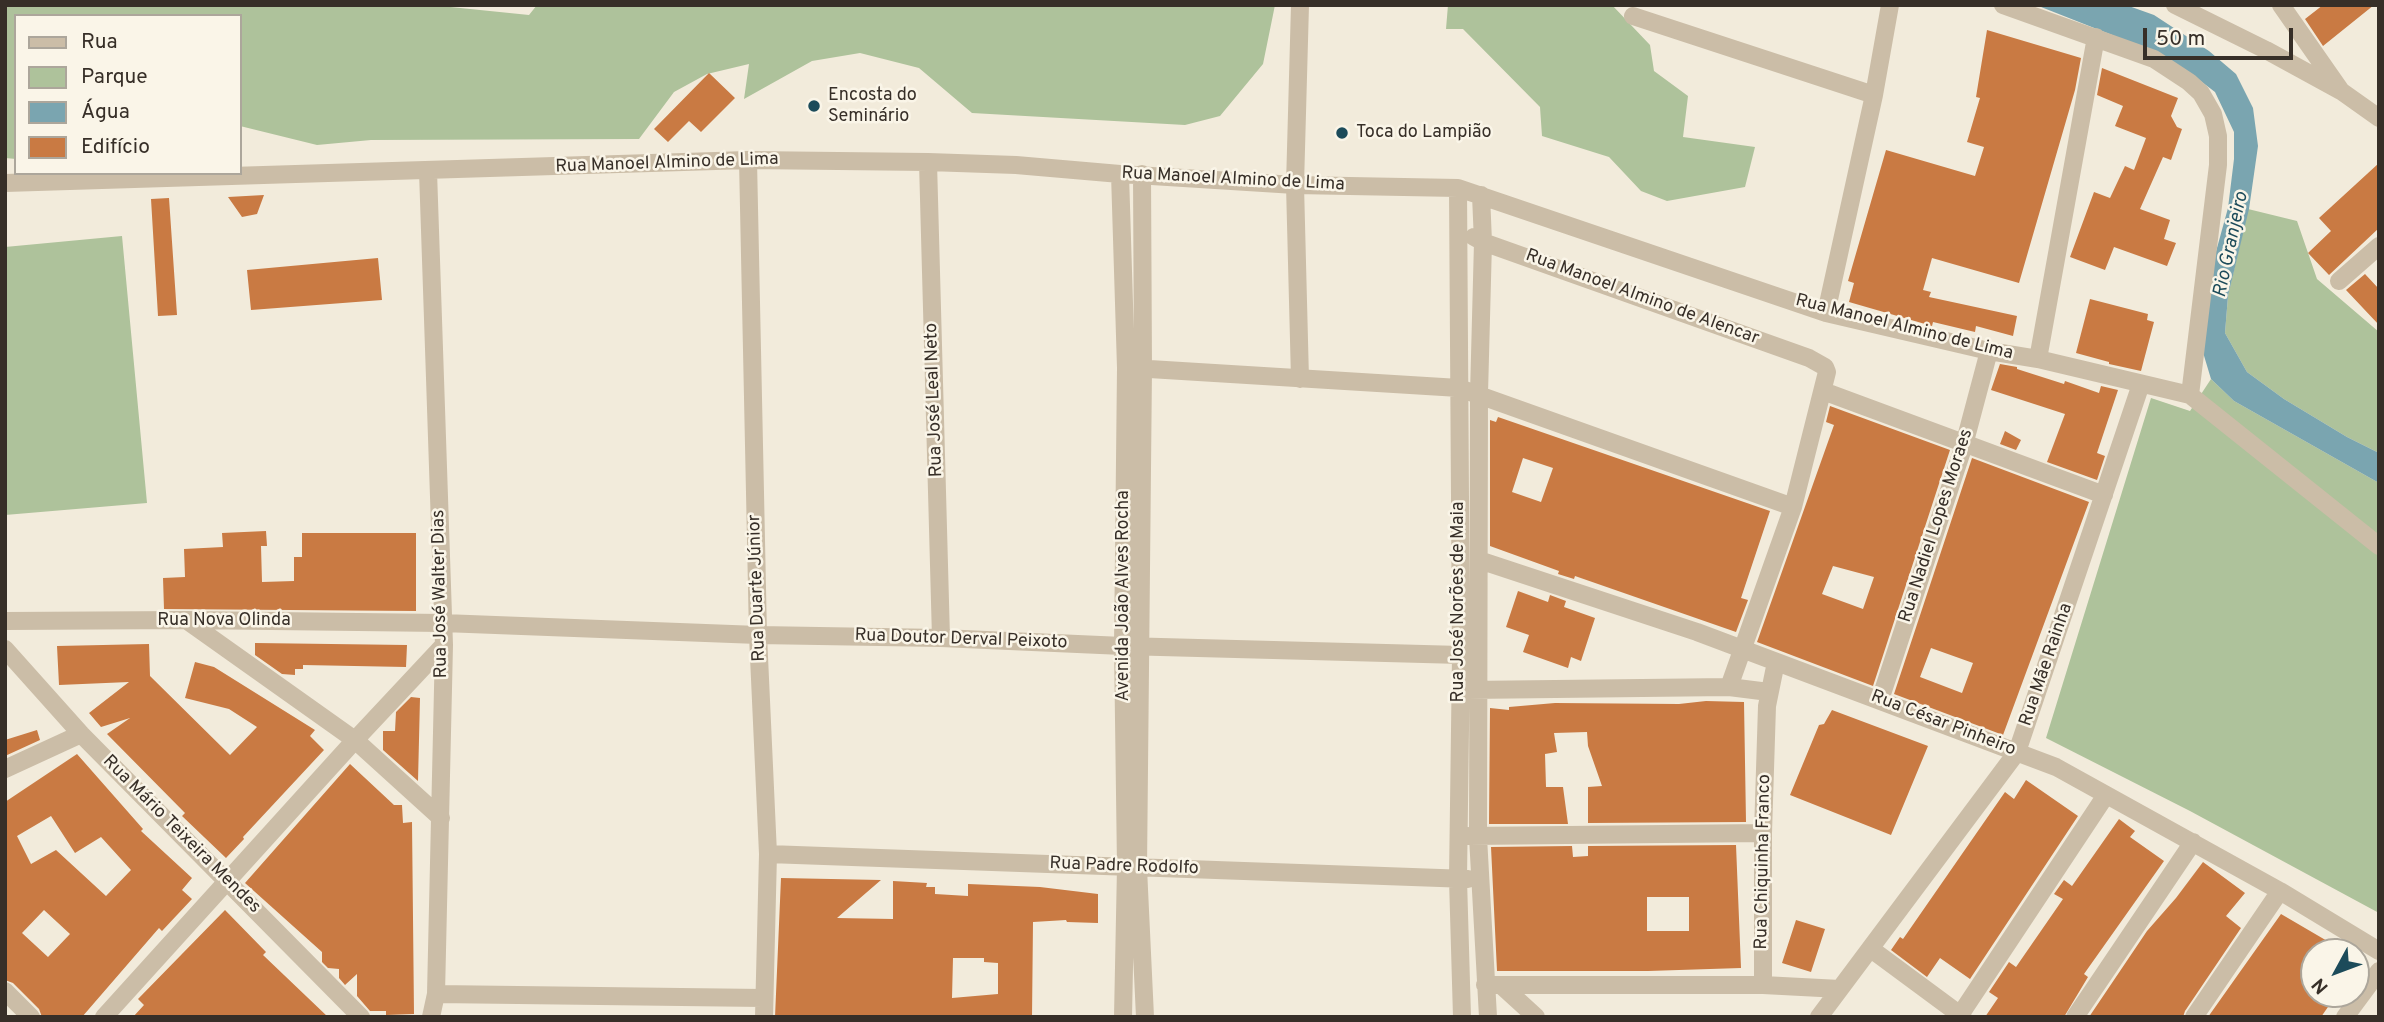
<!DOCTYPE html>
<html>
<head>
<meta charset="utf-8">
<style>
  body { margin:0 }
  #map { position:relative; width:2384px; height:1022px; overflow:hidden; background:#f2ebdb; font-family:Overpass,sans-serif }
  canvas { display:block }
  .frame { position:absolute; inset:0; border:7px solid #372f28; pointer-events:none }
  .legend { position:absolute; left:14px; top:14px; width:228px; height:161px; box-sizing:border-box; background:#faf5e8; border:2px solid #aca69b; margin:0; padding:9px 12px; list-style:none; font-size:21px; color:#372f28 }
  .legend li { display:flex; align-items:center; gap:14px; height:35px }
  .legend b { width:35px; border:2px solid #aca69b }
  .north { position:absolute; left:2300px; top:938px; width:70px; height:70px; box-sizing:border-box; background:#faf5e8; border:2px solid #aca69b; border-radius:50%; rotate:229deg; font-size:19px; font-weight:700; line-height:28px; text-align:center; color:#372f28 }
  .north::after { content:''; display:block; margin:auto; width:24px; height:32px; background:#1c4b5a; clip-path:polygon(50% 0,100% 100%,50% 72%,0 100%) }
  .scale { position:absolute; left:2143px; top:28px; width:150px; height:32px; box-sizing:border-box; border:4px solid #372f28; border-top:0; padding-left:9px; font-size:21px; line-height:24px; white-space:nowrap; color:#372f28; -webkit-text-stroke:5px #faf5e8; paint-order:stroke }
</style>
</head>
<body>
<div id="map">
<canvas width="2384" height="1022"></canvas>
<div class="frame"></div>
<ul class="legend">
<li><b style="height:9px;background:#cbbda7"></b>Rua</li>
<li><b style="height:19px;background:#aec29b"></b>Parque</li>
<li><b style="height:19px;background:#7aa5b0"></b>Água</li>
<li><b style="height:19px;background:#c97a43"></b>Edifício</li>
</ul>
<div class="north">N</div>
<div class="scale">50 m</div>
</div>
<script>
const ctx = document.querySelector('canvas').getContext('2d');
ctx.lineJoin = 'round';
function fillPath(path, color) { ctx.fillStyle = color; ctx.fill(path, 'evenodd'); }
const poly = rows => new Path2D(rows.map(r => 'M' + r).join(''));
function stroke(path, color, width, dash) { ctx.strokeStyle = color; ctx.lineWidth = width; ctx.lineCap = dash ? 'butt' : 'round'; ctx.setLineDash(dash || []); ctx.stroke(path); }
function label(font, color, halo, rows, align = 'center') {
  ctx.font = font + ' Overpass,sans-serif'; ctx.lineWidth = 5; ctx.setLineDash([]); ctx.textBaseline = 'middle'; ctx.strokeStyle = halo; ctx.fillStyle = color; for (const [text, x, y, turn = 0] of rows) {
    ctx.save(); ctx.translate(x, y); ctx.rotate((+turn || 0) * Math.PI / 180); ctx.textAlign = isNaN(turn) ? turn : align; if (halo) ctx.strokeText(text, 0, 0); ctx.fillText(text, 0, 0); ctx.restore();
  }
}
fillPath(poly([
  [5,5,431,5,529,15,537,5,1275,5,1263,64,1220,116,1185,125,972,113,919,68,860,53,812,61,744,99,749,64,707,74,674,92,639,139,371,140,317,145,240,126,240,16,16,16,16,159,5,158],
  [1448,5,1612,5,1650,45,1654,71,1688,96,1683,137,1755,147,1745,187,1667,201,1641,191,1609,157,1542,136,1540,107,1463,29,1446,29],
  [2248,209,2297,221,2317,279,2379,332,2379,453,2347,437,2284,399,2247,372,2225,333,2228,296],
  [122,236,147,503,5,515,5,247],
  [2211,379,2234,401,2379,483,2379,913,2190,811,2046,738,2151,398,2190,411]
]), '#aec29b');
fillPath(poly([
  [2036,5,2126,5,2154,15,2209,51,2236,74,2253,108,2258,146,2249,209,2228,296,2225,333,2247,372,2284,399,2347,437,2379,453,2379,483,2234,401,2211,379,2202,349,2209,277,2228,208,2234,159,2234,132,2215,92,2186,70,2155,52]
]), '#7aa5b0');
fillPath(poly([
  [2323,5,2374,5,2323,46,2305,19],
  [1987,30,2081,58,2075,90,2019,283,1932,258,1923,290,1931,292,1929,297,2017,316,2013,336,1976,326,1975,332,1933,322,1932,326,1849,302,1854,283,1848,281,1886,150,1975,176,1984,147,1967,142,1980,98,1976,97],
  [2102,68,2178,98,2171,116,2177,127,2182,129,2171,160,2163,157,2140,209,2170,220,2164,239,2176,243,2167,266,2114,247,2105,270,2070,257,2094,192,2110,198,2125,166,2134,170,2146,138,2115,126,2123,106,2097,95],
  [709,73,735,98,701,132,689,121,668,142,654,129],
  [2379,163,2379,228,2329,275,2308,253,2331,231,2319,218],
  [264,195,257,214,242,217,228,197],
  [169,198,177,315,158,316,151,199],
  [378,258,382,300,251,310,247,270],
  [2365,274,2379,289,2379,325,2346,290],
  [2090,299,2148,314,2147,320,2154,322,2141,371,2109,364,2109,362,2076,353],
  [2000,364,2017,367,2017,369,2064,384,2065,381,2099,393,2101,386,2118,390,2097,453,2105,456,2097,480,2047,462,2065,414,1991,390],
  [1830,406,1950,450,1873,686,1757,642,1834,425,1826,422],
  [1833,566,1874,577,1863,609,1822,594],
  [1498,417,1770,511,1741,598,1748,600,1736,632,1575,576,1574,579,1558,574,1559,571,1490,546,1490,420,1496,422],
  [1523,458,1553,468,1541,502,1512,492],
  [2005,431,2021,440,2016,450,2000,444],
  [1972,458,2089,502,2003,735,1894,694],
  [1931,648,1973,663,1962,693,1920,677],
  [266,531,267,546,261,546,262,582,294,581,294,557,302,557,302,533,416,533,416,611,164,609,163,578,185,577,184,549,223,547,222,533],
  [1518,591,1548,602,1550,595,1566,601,1564,607,1595,618,1581,661,1571,657,1568,668,1523,652,1529,635,1506,627],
  [255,643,407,645,406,667,303,665,303,669,295,669,295,675,282,674,255,655],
  [149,644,150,676,230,755,257,727,229,709,185,698,195,662,214,667,315,730,310,736,324,750,243,837,244,839,226,858,182,816,185,813,107,734,130,718,101,727,89,713,129,682,59,685,57,646],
  [411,697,420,698,418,781,383,750,383,731,395,731,396,712],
  [1706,701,1744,702,1746,822,1588,823,1588,787,1602,786,1588,746,1587,732,1554,733,1557,752,1545,754,1546,787,1563,787,1568,824,1489,824,1490,708,1509,710,1509,707,1555,703,1679,704],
  [1832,710,1928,746,1891,835,1790,795,1819,725,1824,724],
  [37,730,40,740,5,756,5,740],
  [77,754,143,829,141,831,192,878,182,890,192,899,162,931,159,928,82,1017,42,1017,39,1009,13,983,5,980,5,802],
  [51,816,75,853,101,837,131,870,106,896,56,850,31,864,17,836],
  [44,910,70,934,48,957,22,933],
  [350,764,394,805,402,805,403,823,412,822,414,1014,386,1015,386,1011,370,1011,357,996,357,974,345,985,339,978,339,969,328,968,322,962,322,952,245,883],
  [2026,780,2078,816,1970,979,1940,958,1927,977,1891,950,1900,937,1903,939,2005,792,2014,799],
  [2119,819,2135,831,2130,837,2164,861,2084,974,2088,977,2064,1017,1985,1017,1998,998,1989,992,2009,962,2016,967,2063,899,2054,894,2064,880,2072,886],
  [1736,845,1741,968,1648,971,1497,971,1491,847,1572,846,1573,857,1588,856,1588,846],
  [1647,897,1689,897,1689,931,1647,931],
  [2203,862,2245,893,2226,916,2241,928,2185,1011,2183,1017,2089,1017,2147,931,2176,898],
  [781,878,881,880,837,918,893,919,893,881,927,883,926,887,935,887,935,894,968,896,968,884,1040,887,1098,894,1098,923,1067,922,1066,920,1033,922,1032,1017,775,1017],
  [953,958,984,958,984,962,998,963,998,994,952,998],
  [225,910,266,952,263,955,328,1017,133,1017,144,1005,138,999],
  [2281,914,2346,952,2314,952,2314,994,2337,994,2321,1017,2208,1017],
  [1796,920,1825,929,1811,972,1782,963]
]), '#c97a43');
stroke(poly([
  [2003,5,2154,59,2189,82,2201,93,2213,114,2218,136,2218,165,2190,395],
  [2175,5,2266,50,2341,91],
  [2281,5,2341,91,2379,118],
  [1633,16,1874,95],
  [748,160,758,635,768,854,764,1017],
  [928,162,941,638],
  [428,171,444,645,436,994,431,1017],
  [1120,174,1126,368,1123,646,1126,867,1123,1017],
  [1142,174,1143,369,1138,868,1145,1017],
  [5,183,748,160,928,162,1016,165,1120,174,1295,185,1458,188,1826,313,1989,351,2038,359,2190,395,2379,546],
  [1458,188,1461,655,1458,879,1462,1017],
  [1481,195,1483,242,1479,394,1478,837,1488,1017],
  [1474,237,1483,242,1809,358,1825,367,1827,372,1793,507,1729,687],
  [2339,281,2379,246],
  [1826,313,1874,95,1890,5],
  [2038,359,2096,37],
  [1133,368,1459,388,1793,507],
  [1300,379,1295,185,1300,5],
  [1823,391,2104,495],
  [1479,560,1697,632,2056,767,2280,891,2379,951],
  [186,620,355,740,441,818],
  [5,621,186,620,443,623,758,635,941,638,1123,646,1461,655,1478,653],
  [5,649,81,734,361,1017],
  [1468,690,1729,687,1769,692],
  [1880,700,1964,445,1989,351],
  [5,769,81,734],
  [1469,836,1763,833],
  [768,854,1468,879],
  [1871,949,1963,1017],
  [1485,985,1763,985,1840,989],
  [1501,985,1536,1017],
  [1763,985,1763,833,1767,706,1776,662],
  [5,991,31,1017],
  [436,994,763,998],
  [1960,1015,2106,795],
  [104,1017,355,740,444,645],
  [1819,1017,2017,752,2141,384],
  [2075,1017,2193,842],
  [2194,1017,2280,891],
  [2345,1017,2379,971]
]), '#cbbda7', 18);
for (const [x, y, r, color] of [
  [814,106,7,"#1c4b5a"],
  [1342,133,7,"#1c4b5a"]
]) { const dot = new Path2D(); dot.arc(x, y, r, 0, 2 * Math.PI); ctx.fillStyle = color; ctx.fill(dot); stroke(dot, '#faf5e8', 2.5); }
label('18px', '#372f28', '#faf5e8', [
  ["Encosta do",828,96],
  ["Seminário",828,117],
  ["Toca do Lampião",1356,133]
], 'left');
label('18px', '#372f28', '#faf5e8', [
  ["Rua Manoel Almino de Lima",667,164,-2],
  ["Rua Manoel Almino de Lima",1233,180,3],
  ["Rua Manoel Almino de Alencar",1642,298,20],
  ["Rua Manoel Almino de Lima",1904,328,14],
  ["Rua José Leal Neto",935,400,-92],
  ["Rua Nadiel Lopes Moraes",1937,526,-72],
  ["Rua Duarte Júnior",758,588,-92],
  ["Rua José Walter Dias",441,594,-91],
  ["Avenida João Alves Rocha",1124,596,-90],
  ["Rua José Norões de Maia",1459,602,-90],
  ["Rua Nova Olinda",224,621],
  ["Rua Doutor Derval Peixoto",961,640,2],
  ["Rua Mãe Rainha",2047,665,-71],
  ["Rua César Pinheiro",1943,724,21],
  ["Rua Mário Teixeira Mendes",181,835,45],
  ["Rua Chiquinha Franco",1764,862,-89],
  ["Rua Padre Rodolfo",1124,867,2]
]);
label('italic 19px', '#1c4b5a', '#faf5e8', [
  ["Rio Granjeiro",2232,245,-78]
]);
</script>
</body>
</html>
